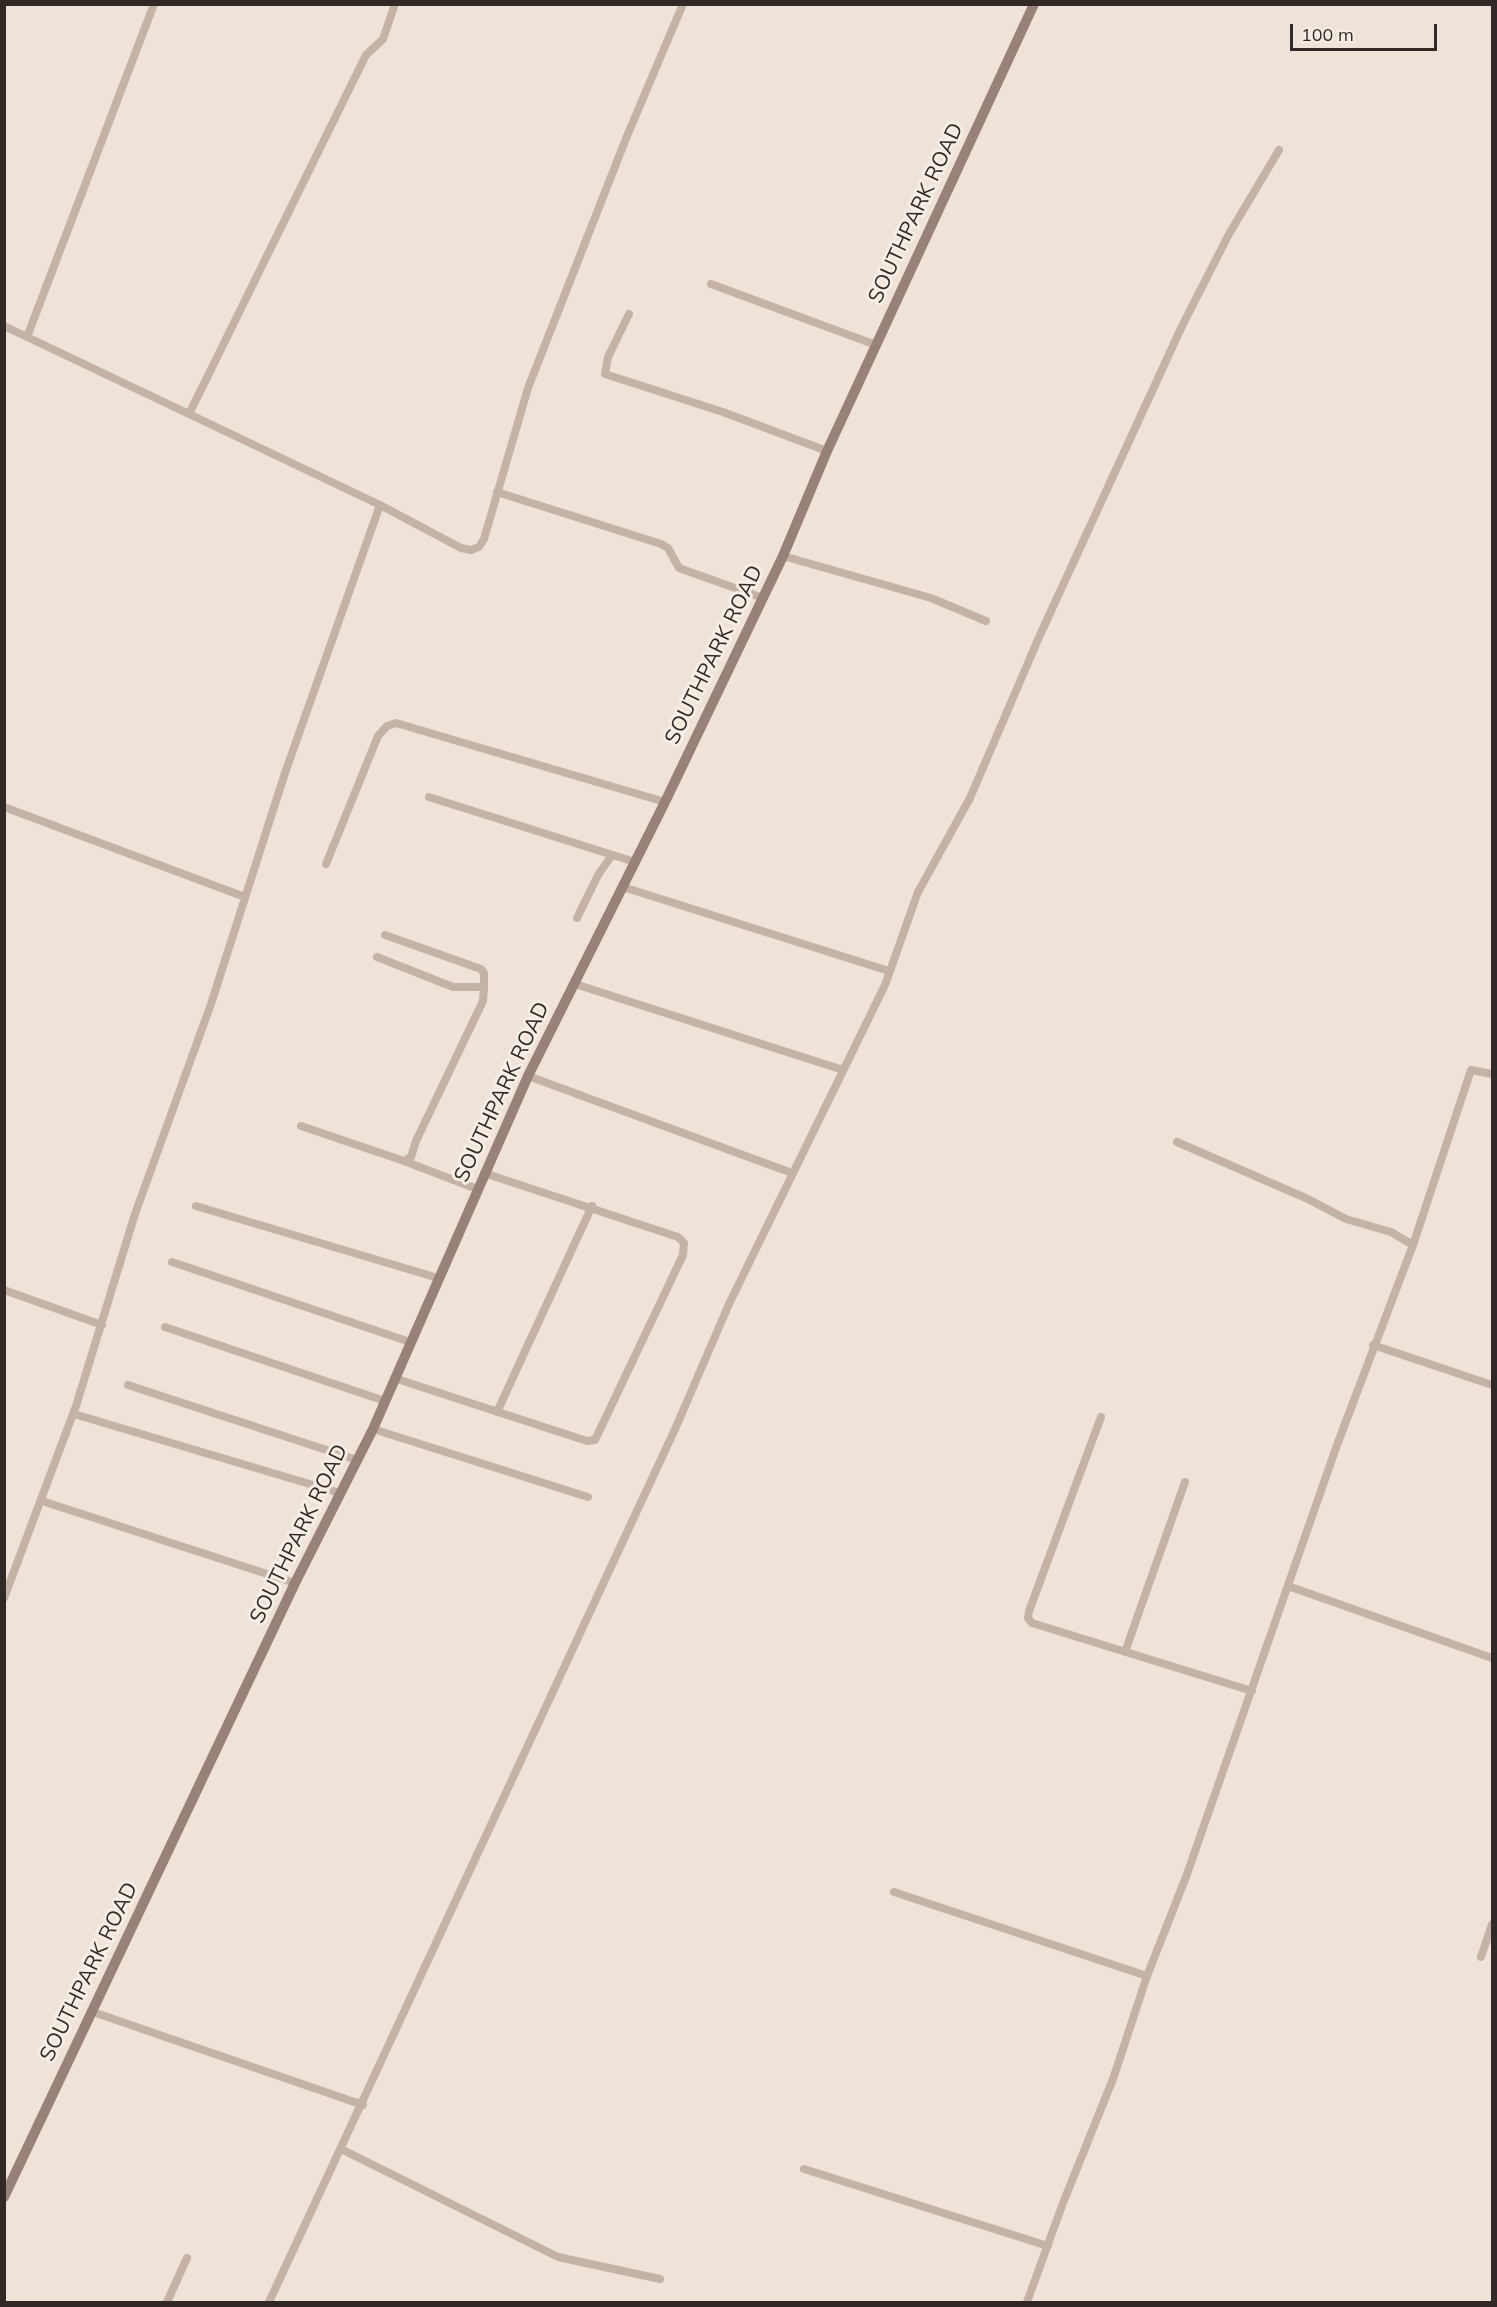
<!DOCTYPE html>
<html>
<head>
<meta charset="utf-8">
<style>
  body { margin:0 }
  #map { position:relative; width:1497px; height:2307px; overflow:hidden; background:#eee2d9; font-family:Mulish,sans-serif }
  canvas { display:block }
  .frame { position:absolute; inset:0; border:6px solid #312926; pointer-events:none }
  .scale { position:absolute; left:1290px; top:24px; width:147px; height:27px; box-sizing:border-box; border:3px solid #312926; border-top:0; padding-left:8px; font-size:18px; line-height:21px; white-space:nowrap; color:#312926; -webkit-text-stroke:4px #f6ede4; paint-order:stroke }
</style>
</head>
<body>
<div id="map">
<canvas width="1497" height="2307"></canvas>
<div class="frame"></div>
<div class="scale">100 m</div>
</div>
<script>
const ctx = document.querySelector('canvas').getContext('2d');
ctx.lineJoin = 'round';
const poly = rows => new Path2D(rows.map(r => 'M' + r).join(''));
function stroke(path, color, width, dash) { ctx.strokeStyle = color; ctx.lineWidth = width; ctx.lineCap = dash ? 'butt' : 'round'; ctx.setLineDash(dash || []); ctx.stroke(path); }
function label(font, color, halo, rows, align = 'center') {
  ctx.font = font + ' Mulish,sans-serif'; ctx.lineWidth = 6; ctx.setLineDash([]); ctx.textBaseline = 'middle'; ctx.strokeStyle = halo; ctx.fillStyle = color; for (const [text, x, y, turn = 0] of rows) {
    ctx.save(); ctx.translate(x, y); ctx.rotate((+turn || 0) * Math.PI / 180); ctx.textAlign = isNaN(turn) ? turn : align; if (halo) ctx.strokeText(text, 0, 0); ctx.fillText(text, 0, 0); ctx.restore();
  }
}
stroke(poly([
  [711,284,876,345],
  [629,314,608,357,605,374,723,412,827,451],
  [4,326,189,414,366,55,383,39,395,4],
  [27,337,154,4],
  [189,414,380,505],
  [497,492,661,544,668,548,679,568,763,598],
  [783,556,931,598,986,621],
  [429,797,635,862],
  [4,807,245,897],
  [326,864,378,736,387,726,396,723,665,802],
  [623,887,889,971],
  [577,918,598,875,612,855],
  [377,957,453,987,484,987,484,973,481,969,385,935],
  [575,984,843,1070],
  [528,1076,792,1173],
  [301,1126,404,1161,411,1157,416,1141,483,1001,484,987],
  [1177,1142,1308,1199,1346,1219,1391,1232,1413,1245],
  [404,1161,477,1189],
  [196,1206,438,1278],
  [172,1262,410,1342],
  [4,1290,102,1325],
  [165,1327,385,1401],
  [1373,1345,1492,1385],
  [394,1378,587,1441,595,1440,683,1255,684,1243,678,1237,484,1173],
  [128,1385,357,1460],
  [497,1412,592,1206],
  [74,1414,340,1493],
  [1101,1417,1029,1611,1028,1618,1032,1623,1252,1691],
  [373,1429,588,1497],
  [42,1501,295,1583],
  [1288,1586,1492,1658],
  [4,1598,76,1406,135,1214,211,1004,285,773,380,505,461,548,471,550,479,547,484,539,528,388,627,136,683,4],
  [1125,1652,1185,1482],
  [894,1892,1147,1976],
  [1481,1957,1492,1924],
  [93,2012,363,2105],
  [341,2149,558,2257,660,2279],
  [804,2169,1048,2246],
  [167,2302,187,2258],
  [269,2302,676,1427,729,1304,885,985,918,892,970,798,1040,635,1182,326,1229,234,1279,150],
  [1027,2302,1063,2203,1113,2079,1147,1976,1186,1877,1337,1445,1413,1245,1471,1070,1492,1074]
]), '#c5b2a6', 8);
stroke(poly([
  [4,2197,295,1583,373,1429,528,1076,665,802,783,556,827,451,1034,4]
]), '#988178', 10);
label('21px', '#312926', '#f6ede4', [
  ["SOUTHPARK ROAD",916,213,-65],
  ["SOUTHPARK ROAD",714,655,-64],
  ["SOUTHPARK ROAD",502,1092,-65],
  ["SOUTHPARK ROAD",299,1534,-64],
  ["SOUTHPARK ROAD",89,1972,-64]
]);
</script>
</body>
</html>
